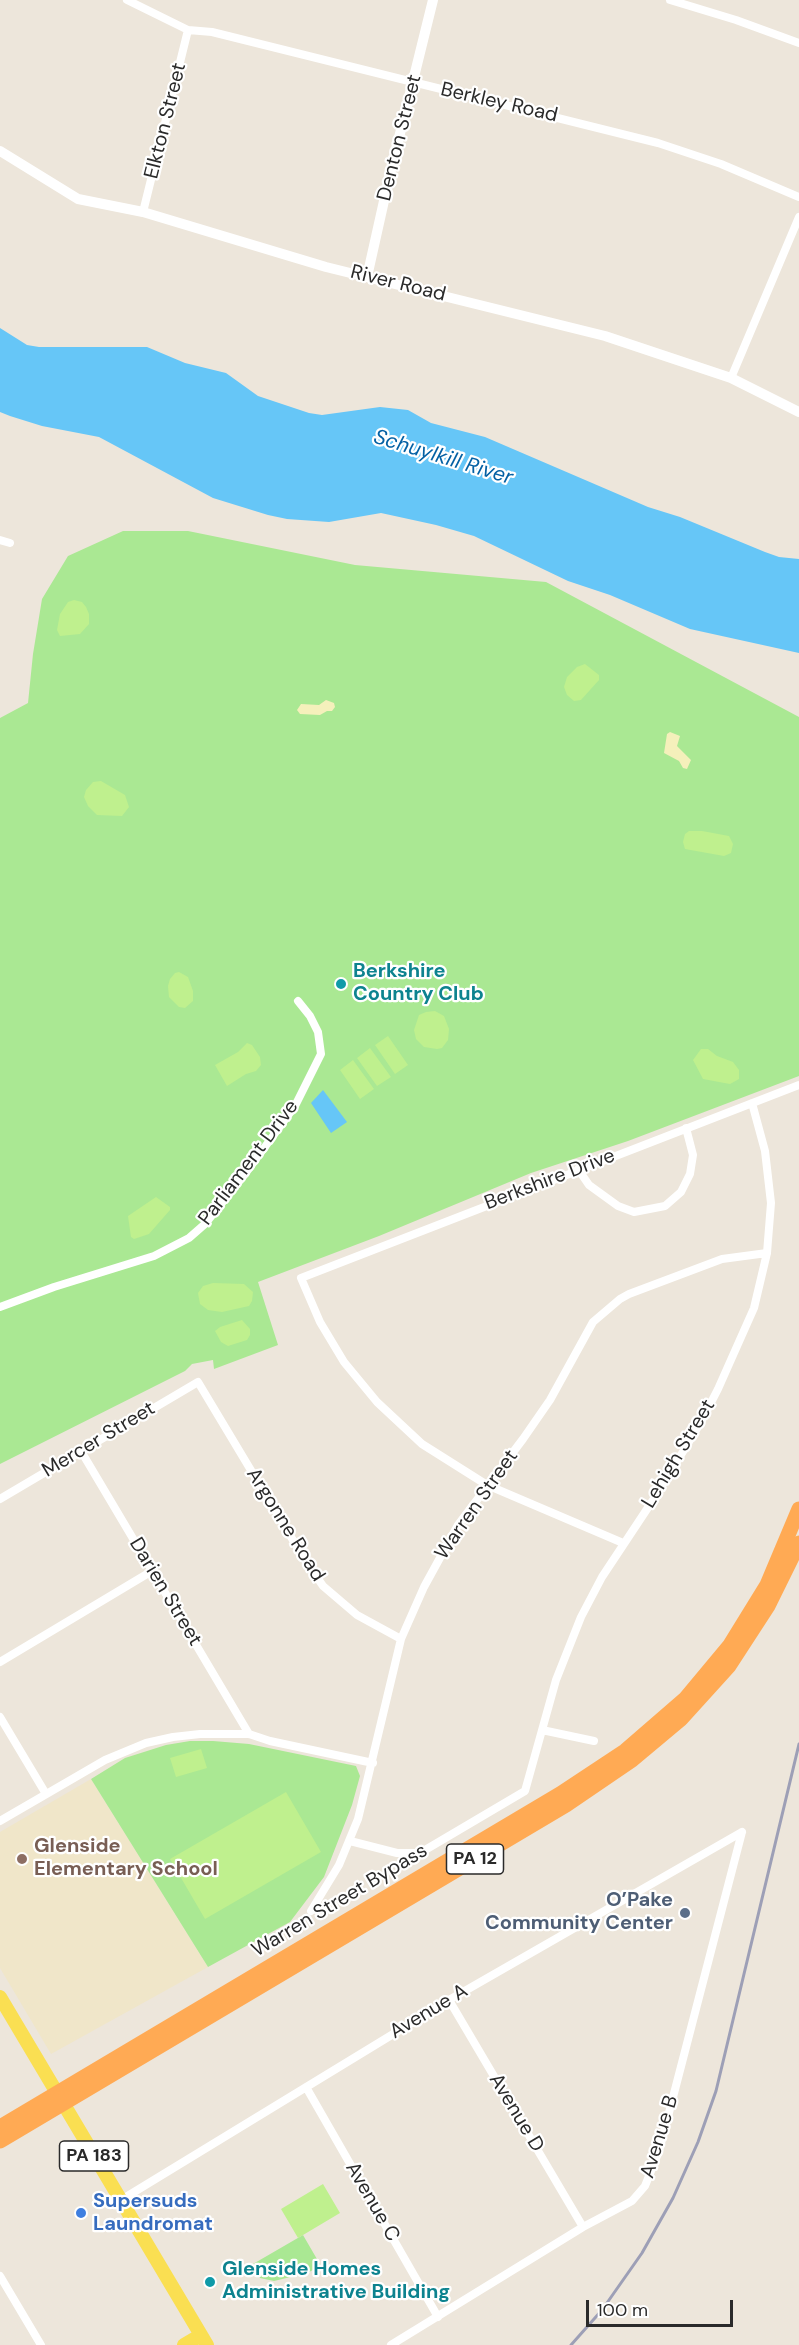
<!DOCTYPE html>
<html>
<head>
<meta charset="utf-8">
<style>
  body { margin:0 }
  #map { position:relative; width:799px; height:2345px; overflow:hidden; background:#ede6db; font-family:"DM Sans",sans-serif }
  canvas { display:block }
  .scale { position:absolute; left:586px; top:2300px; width:147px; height:27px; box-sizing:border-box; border:3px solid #2a2a2a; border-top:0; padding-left:8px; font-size:18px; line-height:21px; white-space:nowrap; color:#2a2a2a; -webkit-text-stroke:4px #fff; paint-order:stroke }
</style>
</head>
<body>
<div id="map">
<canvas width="799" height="2345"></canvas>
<div class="scale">100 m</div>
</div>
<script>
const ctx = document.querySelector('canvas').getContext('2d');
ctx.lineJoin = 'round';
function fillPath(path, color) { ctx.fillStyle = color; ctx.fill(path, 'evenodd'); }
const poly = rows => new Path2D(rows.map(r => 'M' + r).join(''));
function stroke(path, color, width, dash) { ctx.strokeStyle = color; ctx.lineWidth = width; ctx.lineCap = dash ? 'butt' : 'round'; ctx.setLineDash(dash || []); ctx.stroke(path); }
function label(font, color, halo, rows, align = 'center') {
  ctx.font = font + ' "DM Sans",sans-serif'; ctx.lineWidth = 4.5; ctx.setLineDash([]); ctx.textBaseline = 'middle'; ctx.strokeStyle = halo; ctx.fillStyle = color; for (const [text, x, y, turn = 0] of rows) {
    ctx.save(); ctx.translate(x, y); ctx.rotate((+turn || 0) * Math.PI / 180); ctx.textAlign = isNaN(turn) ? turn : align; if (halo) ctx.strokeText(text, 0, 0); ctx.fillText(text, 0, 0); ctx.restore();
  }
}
fillPath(poly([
  [91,1779,208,1967,51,2054,0,1968,0,1832]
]), '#f0e6c9');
fillPath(poly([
  [123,531,188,531,355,565,546,582,799,717,799,1076,628,1141,531,1173,379,1236,258,1282,278,1345,214,1369,213,1360,192,1364,185,1371,0,1464,0,718,28,703,33,654,42,599,68,556],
  [190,1741,213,1741,249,1744,356,1766,360,1776,352,1805,324,1877,290,1922,208,1967,91,1779,125,1758,166,1745],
  [303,2235,321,2266,307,2273,274,2281,260,2278,253,2264]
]), '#aae893');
fillPath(poly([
  [326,700,334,703,335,707,332,711,327,711,320,715,300,714,297,710,301,704,319,705],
  [670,732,680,736,677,746,691,760,687,769,683,768,679,761,664,753,667,734]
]), '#f5f0bb');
fillPath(poly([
  [74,600,82,602,86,607,89,614,89,624,80,634,60,636,57,630,60,614,68,602],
  [585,664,599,675,599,680,581,700,574,701,567,695,564,687,567,677,577,667],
  [101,781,125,795,129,807,122,816,97,815,88,806,84,797,86,790,93,782],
  [689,831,702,831,729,836,733,844,731,853,724,856,685,849,683,842,685,834],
  [179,972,188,977,193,991,193,1001,185,1008,179,1007,169,997,168,986,170,979,175,973],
  [435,1011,444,1016,449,1029,448,1040,442,1048,437,1049,424,1047,416,1039,414,1030,419,1015,426,1012],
  [388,1036,408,1065,395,1074,375,1045],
  [247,1043,252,1045,260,1057,261,1065,256,1071,246,1074,227,1086,215,1065,238,1052],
  [370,1048,391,1077,377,1086,357,1058],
  [701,1049,708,1049,717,1056,733,1062,739,1070,739,1079,730,1084,703,1079,693,1060],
  [353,1060,374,1089,360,1099,340,1070],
  [156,1197,170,1207,170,1210,149,1234,134,1239,131,1237,128,1216],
  [213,1283,244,1284,253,1292,252,1301,249,1306,222,1312,208,1310,200,1304,198,1293,203,1286],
  [242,1320,250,1329,250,1335,247,1340,228,1346,221,1342,215,1331,220,1327],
  [201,1749,207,1768,176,1777,170,1758],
  [286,1792,321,1852,205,1919,170,1859],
  [323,2184,340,2213,298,2238,281,2209]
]), '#bff08e');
fillPath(poly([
  [0,328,27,345,39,347,147,347,185,363,226,373,258,396,309,413,322,415,380,407,408,410,431,423,485,437,648,507,680,517,765,552,779,557,799,559,799,653,690,629,610,595,568,581,474,536,436,525,381,513,329,522,287,519,268,515,213,498,99,437,42,426,10,416,0,412],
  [323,1090,347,1122,331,1133,311,1103]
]), '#66c6f7');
stroke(poly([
  [127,0,188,30,212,32,658,143,721,164,799,197],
  [670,0,736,20,799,43],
  [143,212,188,30],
  [731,378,799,217],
  [0,540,10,543],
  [578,1169,589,1185,618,1206,634,1212,665,1206,681,1192,690,1174,693,1155,686,1128],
  [0,1307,54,1287,154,1256,189,1238,205,1224,245,1174,295,1106,321,1054,318,1032,310,1016,298,1001],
  [81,1451,249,1734],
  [0,1499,198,1382,303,1557,323,1586,357,1615,401,1639],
  [623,1543,487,1485,422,1444,377,1402,344,1362,320,1322,301,1278,799,1085],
  [0,1662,152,1571],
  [0,1717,46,1794],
  [542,1730,594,1741],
  [0,1821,105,1760,146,1743,173,1737,200,1734,249,1734,270,1741,373,1763],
  [350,1841,397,1853,420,1853,525,1791,556,1680,581,1617,602,1577,659,1491,701,1422,718,1389,754,1308,767,1253,771,1203,765,1151,752,1103],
  [311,1911,339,1865,358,1819,401,1639,424,1587,458,1525,523,1439,550,1400,593,1322,620,1299,629,1294,722,1259,767,1253],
  [449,2000,583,2227],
  [306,2087,438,2317],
  [121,2200,449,2000,742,1832],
  [0,2276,41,2345],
  [391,2345,583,2227,632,2201,645,2186,659,2151,742,1832]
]), '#fff', 8);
stroke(poly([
  [0,151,78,199,143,212,326,267,605,336,731,378,799,412],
  [367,277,390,174,433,0]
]), '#fff', 10);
stroke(poly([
  [0,1997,207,2345],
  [184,2345,201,2335]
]), '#fadf52', 14);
stroke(poly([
  [0,2127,560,1794,625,1751,685,1699,730,1645,767,1585,799,1509],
  [0,2141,566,1805,632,1760,681,1719,729,1666,768,1606,799,1543]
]), '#ffaa54', 15);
stroke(poly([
  [571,2345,602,2310,642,2253,673,2198,698,2142,716,2091,799,1744]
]), '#9d9fb6', 3);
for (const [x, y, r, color] of [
  [341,984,6,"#0f9aa8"],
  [22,1859,6,"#8d6e63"],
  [685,1913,6,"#5c6f8a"],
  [81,2213,6,"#3f7fe0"],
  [210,2282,6,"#0f9aa8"]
]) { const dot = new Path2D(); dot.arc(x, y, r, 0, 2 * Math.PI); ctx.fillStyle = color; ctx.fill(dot); stroke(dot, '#fff', 2); }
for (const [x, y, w] of [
  [475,1859,57],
  [94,2156,69]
]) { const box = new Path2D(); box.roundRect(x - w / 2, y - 15, w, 30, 4.5); ctx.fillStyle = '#fff'; ctx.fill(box); stroke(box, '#2a2a2a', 1.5); }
label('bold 18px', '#2a2a2a', null, [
  ["PA 12",475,1859],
  ["PA 183",94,2156]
]);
label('20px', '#2a2a2a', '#fff', [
  ["Berkley Road",499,103,13],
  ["Elkton Street",166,121,-76],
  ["Denton Street",400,138,-76],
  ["River Road",398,284,14],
  ["Parliament Drive",249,1163,-53],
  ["Berkshire Drive",550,1180,-21],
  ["Mercer Street",99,1440,-31],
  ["Lehigh Street",679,1454,-59],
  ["Warren Street",477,1505,-55],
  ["Argonne Road",285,1525,58],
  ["Darien Street",165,1592,59],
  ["Warren Street Bypass",340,1901,-31],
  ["Avenue A",429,2012,-31],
  ["Avenue D",516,2113,59],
  ["Avenue B",660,2137,-73],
  ["Avenue C",372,2202,60]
]);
label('bold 20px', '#0d838f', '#fff', [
  ["Berkshire",353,972],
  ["Country Club",353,995],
  ["Glenside Homes",222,2270],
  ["Administrative Building",222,2293]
], 'left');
label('bold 20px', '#785e54', '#fff', [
  ["Glenside",34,1847],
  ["Elementary School",34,1870]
], 'left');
label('bold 20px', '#4e5e75', '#fff', [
  ["O’Pake",673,1901],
  ["Community Center",673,1924]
], 'right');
label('bold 20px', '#366cbe', '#fff', [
  ["Supersuds",93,2202],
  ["Laundromat",93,2225]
], 'left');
label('italic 21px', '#0461a4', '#fff', [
  ["Schuylkill River",443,458,17]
]);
</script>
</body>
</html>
